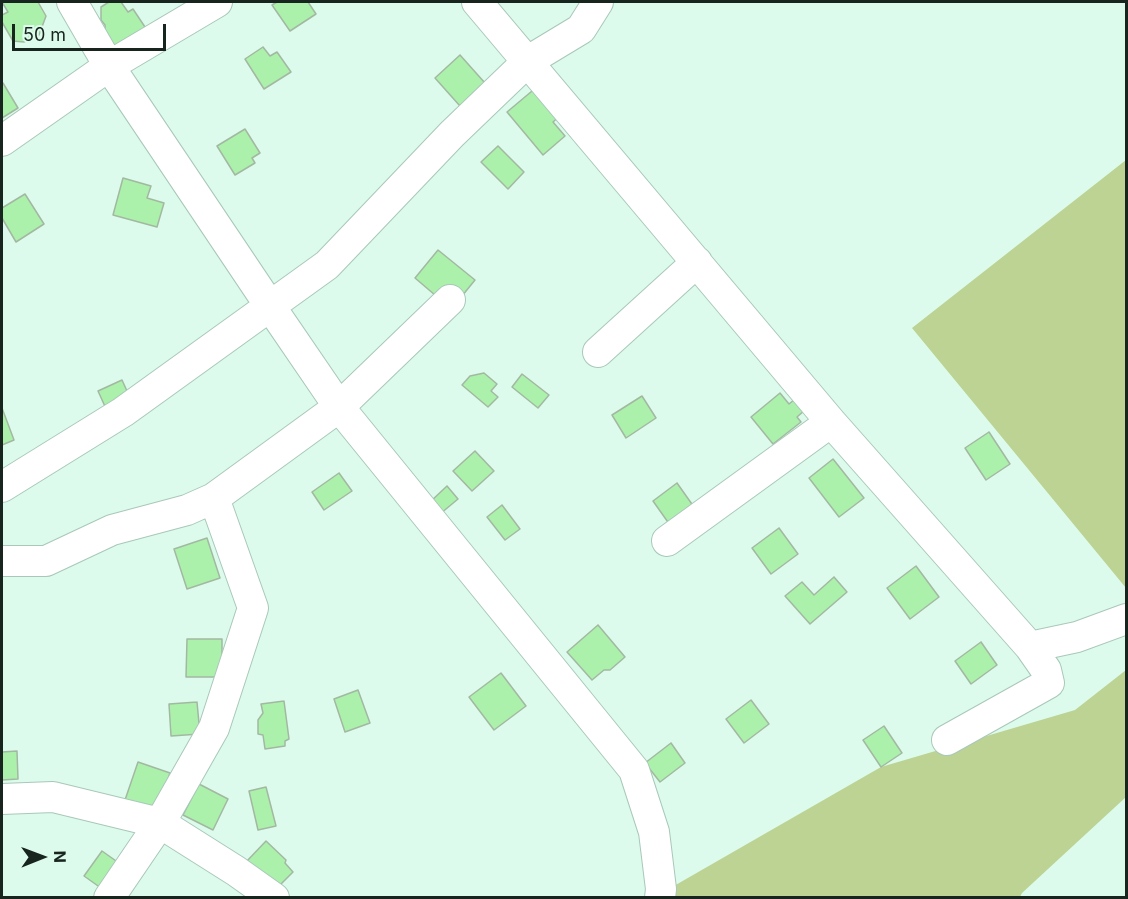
<!DOCTYPE html>
<html>
<head>
<meta charset="utf-8">
<style>
  body { margin:0 }
  #map { position:relative; width:1128px; height:899px; overflow:hidden; background:#dcfbec; font-family:Inter,sans-serif }
  canvas { display:block }
  .frame { position:absolute; inset:0; border:3px solid #18241e; pointer-events:none }
  .north { position:absolute; left:12px; top:827px; width:60px; height:60px; -webkit-text-stroke:4px #dcfbec; paint-order:stroke; rotate:89deg; font-size:16px; font-weight:700; line-height:24px; text-align:center; color:#18241e }
  .north::after { content:''; display:block; margin:auto; width:21px; height:27px; background:#18241e; clip-path:polygon(50% 0,100% 100%,50% 72%,0 100%) }
  .scale { position:absolute; left:12px; top:24px; width:154px; height:27px; box-sizing:border-box; border:3px solid #18241e; border-top:0; padding-left:8px; font-size:18px; line-height:21px; white-space:nowrap; color:#18241e; -webkit-text-stroke:4px #dcfbec; paint-order:stroke }
</style>
</head>
<body>
<div id="map">
<canvas width="1128" height="899"></canvas>
<div class="frame"></div>
<div class="north">N</div>
<div class="scale">50 m</div>
</div>
<script>
const ctx = document.querySelector('canvas').getContext('2d');
ctx.lineJoin = 'round';
function fillPath(path, color) { ctx.fillStyle = color; ctx.fill(path, 'evenodd'); }
const poly = rows => new Path2D(rows.map(r => 'M' + r).join(''));
function stroke(path, color, width, dash) { ctx.strokeStyle = color; ctx.lineWidth = width; ctx.lineCap = dash ? 'butt' : 'round'; ctx.setLineDash(dash || []); ctx.stroke(path); }
fillPath(poly([
  [1126,160,1126,588,912,328],
  [1126,670,1126,797,1022,893,1020,897,653,898,881,767,1075,710]
]), '#bcd393');
const building = poly([
  [2,2,38,2,46,16,39,35,24,42,13,41,2,22,2,15,8,12,2,2],
  [109,2,121,2,128,12,133,9,149,33,116,49,105,33,105,25,101,20,101,7,109,2],
  [277,2,308,2,316,14,290,31,272,5,277,2],
  [263,47,270,56,277,52,291,72,264,89,245,59,263,47],
  [460,55,493,92,468,115,435,78,460,55],
  [3,83,18,108,2,118,2,84,3,83],
  [538,86,562,114,553,122,565,136,543,155,507,112,538,86],
  [245,129,260,153,252,158,255,163,235,175,217,146,245,129],
  [498,146,524,172,508,189,481,162,498,146],
  [123,178,151,186,147,198,164,203,157,227,113,215,123,178],
  [25,194,44,224,16,242,2,218,2,208,25,194],
  [438,250,475,280,462,296,442,301,415,278,438,250],
  [484,373,497,384,491,391,498,397,488,407,462,385,470,376,484,373],
  [522,374,549,395,538,408,512,387,522,374],
  [122,380,132,402,108,413,98,391,122,380],
  [780,393,789,404,795,399,805,410,797,417,801,422,773,444,751,417,780,393],
  [642,396,656,418,626,438,612,415,642,396],
  [2,408,14,440,2,445,2,408],
  [989,432,1010,464,986,480,965,448,989,432],
  [475,451,494,471,472,491,453,471,475,451],
  [833,459,864,498,839,517,809,478,833,459],
  [339,473,352,491,324,510,312,492,339,473],
  [677,483,694,507,670,525,653,501,677,483],
  [447,486,458,499,440,514,430,502,447,486],
  [502,505,520,529,505,540,487,517,502,505],
  [779,528,798,554,771,574,752,548,779,528],
  [207,538,220,578,187,589,174,549,207,538],
  [916,566,939,597,910,619,887,588,916,566],
  [834,577,847,592,810,624,785,596,802,582,814,595,834,577],
  [598,625,625,657,610,670,604,670,592,680,567,652,598,625],
  [187,639,222,639,222,677,186,677,187,639],
  [981,642,997,665,971,684,955,661,981,642],
  [501,673,526,706,494,730,469,697,501,673],
  [358,690,370,723,345,732,334,699,358,690],
  [751,700,769,724,744,743,726,719,751,700],
  [284,701,289,739,285,741,285,746,265,749,263,735,258,734,258,720,263,713,261,704,284,701],
  [197,702,200,734,171,736,169,704,197,702],
  [884,726,902,753,881,767,863,740,884,726],
  [671,743,685,763,660,782,645,763,671,743],
  [17,751,18,779,2,780,2,752,17,751],
  [138,762,170,773,157,811,125,800,138,762],
  [199,784,228,799,213,830,183,815,199,784],
  [266,787,276,826,258,830,249,791,266,787],
  [266,841,286,860,285,863,293,872,275,890,246,862,266,841],
  [102,851,126,868,108,893,84,876,102,851]
]);
fillPath(building, '#acf1ab');
stroke(building, '#a3b8a2', 1.5);
const minor = poly([
  [72,2,109,66,270,306,339,407,634,770,654,832,661,889,660,898],
  [477,2,831,422,1030,647,1046,670,1049,683,947,740],
  [2,141,109,66,217,2],
  [598,352,697,262],
  [2,487,123,412,327,265,452,134,528,61,581,29,598,2],
  [667,541,831,422],
  [2,561,46,561,112,530,187,510,214,498],
  [1030,647,1077,637,1126,619],
  [2,799,53,797,160,823,236,871,274,898],
  [109,898,160,823,214,728,253,608,214,498,339,407,450,300]
]);
stroke(minor, '#a9c8b9', 32);
stroke(minor, '#fff', 30);
</script>
</body>
</html>
